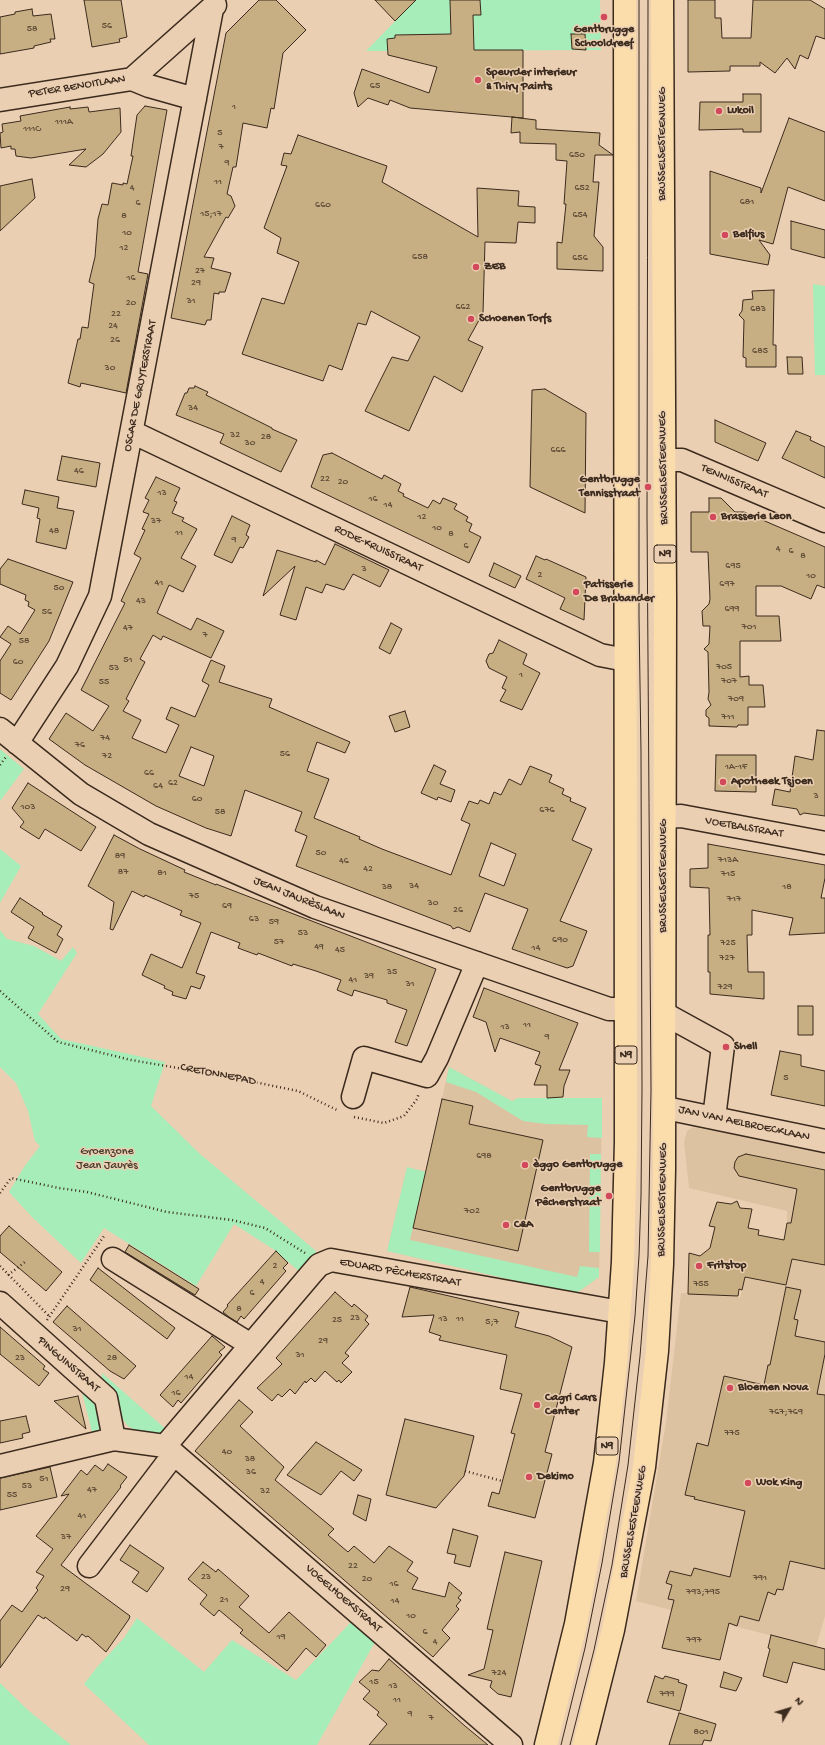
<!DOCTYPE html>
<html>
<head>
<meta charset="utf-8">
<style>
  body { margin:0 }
  #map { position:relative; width:825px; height:1745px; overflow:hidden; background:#ebcfb2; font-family:"Gochi Hand",sans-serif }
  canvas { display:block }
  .north { position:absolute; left:769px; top:1689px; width:40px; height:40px; -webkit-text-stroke:3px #ebcfb2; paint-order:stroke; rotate:52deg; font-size:11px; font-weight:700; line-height:16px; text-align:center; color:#3b2a1e }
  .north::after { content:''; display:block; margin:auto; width:14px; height:18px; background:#3b2a1e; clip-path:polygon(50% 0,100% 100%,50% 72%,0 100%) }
</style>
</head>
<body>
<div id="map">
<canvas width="825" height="1745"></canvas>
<div class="north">N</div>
</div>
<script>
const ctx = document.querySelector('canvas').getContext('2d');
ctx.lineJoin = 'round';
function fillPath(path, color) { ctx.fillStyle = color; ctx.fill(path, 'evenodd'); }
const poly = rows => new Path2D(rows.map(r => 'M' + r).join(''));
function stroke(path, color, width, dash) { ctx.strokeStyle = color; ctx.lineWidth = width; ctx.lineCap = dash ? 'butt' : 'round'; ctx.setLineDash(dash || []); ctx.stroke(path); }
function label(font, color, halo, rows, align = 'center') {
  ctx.font = font + ' "Gochi Hand",sans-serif'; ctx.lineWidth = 3; ctx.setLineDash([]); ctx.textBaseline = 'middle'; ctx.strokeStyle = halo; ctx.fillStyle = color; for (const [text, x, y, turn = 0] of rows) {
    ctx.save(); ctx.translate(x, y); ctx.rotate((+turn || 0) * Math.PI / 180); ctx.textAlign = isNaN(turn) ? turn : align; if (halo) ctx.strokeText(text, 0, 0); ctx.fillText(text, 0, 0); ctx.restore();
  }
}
fillPath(poly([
  [449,1067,512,1101,518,1098,602,1098,599,1277,581,1290,573,1294,387,1251,407,1167,426,1172],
  [693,1127,825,1151,825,1616,816,1647,636,1601,666,1422,681,1293,733,1295,740,1298,745,1277,786,1285,789,1274,782,1256,787,1223,787,1211,689,1188,684,1142,687,1131]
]), '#ddc2a1');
fillPath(poly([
  [416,0,600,0,601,50,366,51],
  [813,284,825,286,825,375,815,375],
  [0,749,24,769,0,801],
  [0,849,21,866,0,903],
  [0,930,7,939,34,946,61,961,73,947,77,953,38,1014,61,1039,165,1062,151,1106,200,1154,316,1251,303,1275,276,1251,234,1224,196,1286,104,1228,81,1263,32,1217,9,1192,24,1167,40,1146,35,1141,28,1111,16,1083,0,1067],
  [449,1067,512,1101,518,1098,602,1098,602,1138,587,1137,588,1125,546,1124,523,1121,476,1092,446,1082],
  [590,1154,601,1154,600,1252,589,1252],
  [407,1167,426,1172,410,1240,577,1277,580,1266,599,1268,599,1277,581,1290,573,1294,387,1251],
  [102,1373,168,1431,159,1437,140,1433,128,1426,122,1418,120,1407,114,1393,102,1381],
  [80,1384,96,1398,103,1417,100,1428,93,1436],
  [137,1618,204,1672,232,1640,296,1680,352,1621,375,1642,317,1745,149,1745,84,1684,98,1666,124,1638],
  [0,1683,29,1711,71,1745,0,1745]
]), '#a6edb9');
const building = poly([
  [84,0,121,0,127,37,119,39,120,42,92,47,84,0],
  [259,0,276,0,306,30,283,53,274,109,271,108,267,128,243,123,236,167,233,167,227,194,231,196,235,206,228,218,226,217,204,257,214,258,211,268,231,273,225,292,219,292,219,294,214,293,211,320,207,320,205,325,171,318,226,33,259,0],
  [375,0,416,0,395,21,375,0],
  [450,0,480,0,481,15,473,15,474,50,523,50,523,118,410,108,390,100,388,105,368,98,358,107,354,93,362,69,429,93,437,67,388,55,387,39,395,38,395,35,451,34,450,0],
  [688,0,715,0,715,18,721,18,722,38,751,38,753,0,810,0,825,9,825,39,816,36,808,59,800,55,795,69,787,58,775,73,760,62,760,66,730,66,730,71,688,72,688,0],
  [32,9,33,16,51,14,55,39,50,39,51,42,34,46,34,48,0,54,0,17,15,14,15,12,32,9],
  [571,34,585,34,586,50,572,49,571,34],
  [743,94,761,94,761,132,743,132,743,129,699,130,700,102,743,102,743,94],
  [145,106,167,110,138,272,148,274,126,393,81,383,80,387,68,383,78,339,80,339,82,327,88,328,94,284,89,282,95,257,98,219,102,204,108,205,112,183,123,185,123,183,127,184,133,156,131,156,137,115,145,106],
  [70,107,70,109,88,107,89,112,120,108,121,132,103,154,86,167,69,165,86,149,31,158,16,156,15,149,11,149,11,146,1,148,0,133,3,132,2,124,21,121,20,116,70,107],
  [512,117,536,120,536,129,600,133,599,145,613,155,595,155,593,182,599,182,594,236,603,247,603,271,557,269,557,242,562,243,566,204,564,204,567,161,556,160,556,144,520,143,520,132,511,133,512,117],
  [789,118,825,132,825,201,788,187,773,244,759,240,770,255,768,265,710,254,710,171,761,188,761,193,789,118],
  [298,135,387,166,382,182,478,237,477,188,519,191,518,206,535,207,535,223,518,222,516,243,485,242,483,313,468,340,483,347,462,392,434,376,409,431,365,411,392,357,408,361,420,337,371,311,366,325,358,323,342,370,329,365,323,381,242,354,262,298,284,304,299,262,277,253,281,238,264,228,287,166,281,165,284,153,291,154,298,135],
  [32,179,35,198,0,231,0,186,32,179],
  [791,221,825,230,825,258,791,249,791,221],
  [774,290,773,345,776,345,776,367,746,367,746,358,743,357,744,320,739,315,742,311,743,300,753,299,752,291,774,290],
  [787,357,802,357,803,374,788,374,787,357],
  [195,386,208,392,206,395,272,428,272,429,297,440,281,472,220,443,224,434,176,415,185,393,187,393,189,388,194,388,195,386],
  [545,389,586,413,585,513,530,487,532,390,545,389],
  [715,420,766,443,758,461,715,442,715,420],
  [796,431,811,437,810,440,825,447,825,478,782,458,796,431],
  [332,453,382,479,384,475,401,484,398,491,404,494,403,496,428,508,433,500,440,504,443,498,457,504,454,509,468,517,466,521,472,524,469,531,481,537,469,563,311,487,323,455,332,453],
  [62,456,100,463,96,487,57,480,62,456],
  [156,477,180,488,174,501,177,502,172,513,184,518,182,521,197,529,181,558,196,566,183,592,169,585,157,613,191,630,197,618,224,631,211,658,163,636,161,640,153,635,140,659,145,662,126,699,129,701,123,711,141,720,132,738,166,753,179,725,166,719,171,707,195,717,209,685,202,681,211,660,225,666,219,682,272,699,269,707,350,742,345,753,317,742,307,771,329,779,314,818,360,837,359,839,382,849,451,875,470,824,461,820,469,801,478,804,480,800,489,804,494,792,501,795,509,779,521,785,530,766,552,775,549,782,564,789,562,794,571,798,570,801,586,808,572,840,592,849,560,921,587,931,573,966,567,968,512,949,528,909,485,893,470,932,458,927,453,929,451,926,296,866,307,836,295,831,302,812,245,790,231,836,206,828,156,806,85,765,49,739,66,713,93,731,109,706,81,690,125,603,121,601,141,558,134,554,145,530,142,529,149,514,143,512,149,500,145,498,156,477],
  [191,747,214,756,204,786,179,776,191,747],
  [491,843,516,854,504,886,479,876,491,843],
  [25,490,59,497,57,508,74,511,66,549,36,542,40,519,37,518,39,508,22,504,25,490],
  [709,498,721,498,735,512,744,512,825,547,825,588,817,585,811,599,781,586,756,586,756,616,779,616,781,641,740,641,740,677,749,676,749,685,763,685,765,707,748,707,748,725,738,725,737,727,709,726,709,718,706,716,706,710,711,705,708,699,709,692,708,652,704,649,709,644,710,626,703,626,702,611,709,604,710,599,708,552,691,552,691,512,709,512,709,498],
  [232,516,250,525,246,535,249,537,243,548,240,547,232,563,214,555,232,516],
  [335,544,389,570,380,587,353,574,344,590,326,584,322,593,306,587,296,620,280,615,295,566,263,596,277,550,316,562,316,560,325,565,335,544],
  [536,556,545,560,546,559,586,577,584,620,560,609,565,598,526,579,536,556],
  [8,559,73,582,49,641,11,700,0,693,0,661,11,644,0,637,8,626,20,634,35,610,28,606,29,602,25,600,26,595,0,584,0,569,8,559],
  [494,563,521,576,515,588,489,576,494,563],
  [391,623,402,629,390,654,379,648,391,623],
  [499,640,527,654,523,664,540,673,522,710,500,701,506,690,502,688,507,677,489,668,486,661,489,654,493,653,499,640],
  [405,711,410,727,395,732,389,716,405,711],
  [817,730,825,731,825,816,804,813,800,815,797,809,772,805,775,789,790,792,795,756,813,760,817,730],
  [716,755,756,755,756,792,715,791,716,755],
  [434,765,446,771,440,784,455,790,451,802,438,797,437,800,421,793,434,765],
  [28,783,96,827,81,851,45,829,39,839,20,827,24,822,12,808,28,783],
  [114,835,140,849,185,870,184,872,216,885,216,884,436,969,407,1046,395,1042,407,1010,387,1003,387,1000,354,990,352,996,337,990,341,980,316,971,293,964,292,966,258,953,257,955,238,948,240,943,211,932,196,973,205,976,200,989,191,986,186,999,172,995,173,992,164,988,165,986,142,975,151,954,182,968,201,923,180,915,182,911,157,900,145,895,144,897,132,891,113,930,110,929,114,902,88,886,114,835],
  [708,844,825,865,825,878,821,898,825,898,825,933,789,935,793,918,752,910,752,935,747,935,748,972,764,972,764,999,710,994,710,972,708,972,708,935,710,935,709,888,690,887,690,869,708,868,708,844],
  [20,898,43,913,42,914,62,926,57,935,63,939,56,953,28,938,34,927,11,912,20,898],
  [484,988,578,1023,559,1070,570,1070,564,1086,563,1097,547,1098,547,1085,534,1085,541,1066,535,1064,540,1052,500,1038,495,1052,486,1022,473,1017,484,988],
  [798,1006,813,1006,813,1035,798,1035,798,1006],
  [780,1051,801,1055,801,1066,825,1071,825,1106,771,1095,780,1051],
  [442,1099,473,1106,469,1124,543,1140,518,1251,413,1228,442,1099],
  [746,1154,825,1170,825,1265,792,1259,786,1285,745,1277,742,1290,739,1289,738,1296,688,1294,689,1253,700,1256,710,1248,715,1227,709,1226,717,1202,731,1204,737,1201,740,1208,752,1209,748,1228,759,1230,758,1235,784,1240,787,1223,791,1223,797,1189,739,1176,734,1168,735,1162,738,1157,746,1154],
  [9,1226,62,1272,46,1291,0,1252,0,1236,9,1226],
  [129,1245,199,1289,195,1295,125,1252,129,1245],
  [276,1251,288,1263,283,1268,286,1271,244,1319,241,1316,237,1322,229,1317,223,1312,228,1306,227,1305,276,1251],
  [98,1268,175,1328,167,1339,90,1280,98,1268],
  [410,1287,519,1312,515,1327,549,1336,572,1347,545,1452,552,1454,535,1518,488,1506,492,1492,499,1494,515,1434,511,1433,522,1394,500,1389,507,1355,439,1340,441,1336,429,1332,434,1315,402,1317,410,1287],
  [786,1287,801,1290,794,1319,798,1320,795,1336,825,1342,825,1354,817,1394,825,1395,825,1569,790,1561,783,1590,777,1589,775,1595,768,1592,759,1621,740,1616,737,1626,729,1623,720,1660,662,1648,674,1600,668,1599,672,1585,666,1583,670,1571,691,1576,694,1568,730,1577,745,1511,694,1499,695,1497,685,1495,697,1443,708,1446,724,1376,764,1385,768,1365,770,1365,786,1287],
  [335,1292,352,1307,354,1304,368,1316,365,1320,369,1324,345,1353,349,1356,342,1363,352,1372,341,1383,339,1380,337,1382,325,1371,315,1382,311,1378,306,1383,305,1381,295,1394,290,1389,282,1397,278,1394,272,1401,257,1388,282,1364,276,1358,335,1292],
  [67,1306,136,1366,124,1379,110,1371,53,1322,67,1306],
  [0,1327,45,1366,43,1369,49,1373,39,1386,0,1354,0,1327],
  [212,1336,225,1347,219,1352,222,1355,181,1403,178,1400,173,1407,160,1395,212,1336],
  [78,1396,86,1429,54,1401,78,1396],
  [239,1400,253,1412,240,1426,284,1467,275,1480,334,1529,328,1535,348,1552,354,1546,374,1563,389,1546,413,1562,407,1571,418,1578,412,1589,445,1597,449,1582,462,1593,458,1598,461,1600,456,1606,459,1609,442,1630,450,1638,433,1657,195,1451,239,1400],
  [26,1416,30,1432,22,1434,23,1438,0,1443,0,1421,26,1416],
  [405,1419,474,1436,464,1476,436,1508,386,1495,405,1419],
  [316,1442,362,1470,354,1481,341,1471,321,1495,287,1475,316,1442],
  [108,1464,127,1477,120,1486,121,1487,61,1565,130,1616,129,1619,106,1652,88,1636,86,1637,82,1634,77,1641,45,1617,44,1619,38,1615,0,1668,0,1621,12,1605,22,1612,38,1590,36,1588,44,1576,36,1572,53,1549,36,1536,69,1494,61,1496,81,1470,87,1475,95,1465,103,1471,108,1464],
  [50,1467,57,1497,0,1510,0,1478,50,1467],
  [358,1495,371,1499,366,1521,353,1514,358,1495],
  [453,1529,478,1536,470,1567,454,1563,456,1555,447,1553,453,1529],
  [130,1545,164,1568,147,1592,132,1582,139,1572,120,1560,130,1545],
  [505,1552,542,1561,511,1697,498,1694,490,1687,492,1681,468,1675,484,1669,493,1630,487,1629,505,1552],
  [203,1562,216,1572,218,1569,249,1596,239,1607,269,1633,289,1612,326,1645,316,1657,306,1648,287,1671,240,1633,243,1630,219,1610,214,1616,200,1604,207,1595,188,1579,203,1562],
  [771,1635,825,1649,825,1670,793,1662,787,1683,763,1676,770,1649,768,1648,771,1635],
  [389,1659,465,1726,488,1745,369,1745,387,1724,377,1715,379,1712,363,1699,370,1691,359,1682,372,1670,379,1671,389,1659],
  [724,1672,742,1678,736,1691,720,1687,724,1672],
  [655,1676,663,1679,665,1676,679,1680,678,1682,687,1685,680,1711,647,1702,655,1676],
  [679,1713,716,1724,711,1741,704,1740,702,1745,669,1745,679,1713]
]);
fillPath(building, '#c8af83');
stroke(building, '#3b2a1e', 1);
const minor = poly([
  [132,79,149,86,195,99],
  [0,100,132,79,215,5],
  [132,432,600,655,626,660],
  [664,460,682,460,825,521],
  [0,729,81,794,149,834,315,907,609,1009,626,1009],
  [17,743,67,666,100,596,212,9],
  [664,817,681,816,825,843],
  [663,1013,723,1046,714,1118],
  [353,1097,364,1058,427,1076,437,1058,477,963],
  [646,1104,825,1141],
  [113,1259,251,1345],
  [0,1303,106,1398,114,1439],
  [165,1446,312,1273,319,1265,331,1260,620,1312],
  [0,1466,114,1439,165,1446,511,1745],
  [89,1566,174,1454],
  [566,1745,589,1649,607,1564,624,1463,640,1318,644,1256,646,1104,644,591,643,0]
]);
const major = poly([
  [546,1745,576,1624,605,1463,616,1363,623,1262,626,1141,625,0],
  [584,1745,613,1630,644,1467,657,1351,662,1264,664,1169,665,600,662,0]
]);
stroke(minor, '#3b2a1e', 25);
stroke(major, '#3b2a1e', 25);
stroke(poly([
  [0,765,6,757],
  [0,991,58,1042,131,1060,225,1076,298,1091,339,1111],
  [354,1117,384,1123,404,1116,417,1099,419,1093],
  [0,1193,11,1178,59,1188,87,1192,167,1212,232,1220,265,1228,305,1253],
  [0,1266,49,1316],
  [8,1275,25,1262],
  [47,1320,104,1236],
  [465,1471,502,1481]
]), '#3b2a1e', 2.5, [1, 3]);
stroke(minor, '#ebcfb2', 22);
stroke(major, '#fbddab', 22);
stroke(poly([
  [561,1745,585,1648,602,1563,619,1462,635,1316,639,1256,641,1196,642,1089,641,752,639,616,639,0],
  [570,1745,594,1650,612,1565,628,1465,640,1356,648,1256,651,1090,647,515,648,0]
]), '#3b2a1e', 1);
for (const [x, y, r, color] of [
  [604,17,4,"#d1495b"],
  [478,80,4,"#d1495b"],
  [719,111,4,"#d1495b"],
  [725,235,4,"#d1495b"],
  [476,267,4,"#d1495b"],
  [471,319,4,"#d1495b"],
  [648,487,4,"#d1495b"],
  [713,517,4,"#d1495b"],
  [576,592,4,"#d1495b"],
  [723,782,4,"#d1495b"],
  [726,1047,4,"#d1495b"],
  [525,1165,4,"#d1495b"],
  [609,1196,4,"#d1495b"],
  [506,1225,4,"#d1495b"],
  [699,1266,4,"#d1495b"],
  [730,1388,4,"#d1495b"],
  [537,1405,4,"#d1495b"],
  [529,1477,4,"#d1495b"],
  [748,1483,4,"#d1495b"]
]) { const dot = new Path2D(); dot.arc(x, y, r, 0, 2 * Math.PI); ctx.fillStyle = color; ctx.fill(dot); stroke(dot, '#ebcfb2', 1.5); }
label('10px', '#5e4b37', null, [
  ["56",107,26],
  ["58",32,29],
  ["65",375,86],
  ["1",234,107],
  ["111A",64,122],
  ["111C",32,129],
  ["5",220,133],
  ["7",221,147],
  ["650",577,155],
  ["9",227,163],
  ["11",218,182],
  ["4",132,188],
  ["652",582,188],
  ["681",747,202],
  ["6",138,203],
  ["660",323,205],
  ["15;17",211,214],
  ["654",580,215],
  ["8",124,216],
  ["10",127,233],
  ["12",124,248],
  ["658",420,257],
  ["656",580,258],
  ["27",200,271],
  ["16",131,278],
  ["29",196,283],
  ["31",191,301],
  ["20",131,303],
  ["662",463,307],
  ["683",758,309],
  ["22",116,314],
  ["24",113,326],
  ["26",115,340],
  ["685",760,351],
  ["30",110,368],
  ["34",193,408],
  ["32",235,435],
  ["28",266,437],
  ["30",250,443],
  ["666",558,450],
  ["46",79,471],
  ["22",325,479],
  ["20",343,482],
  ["13",162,493],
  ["16",373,499],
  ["14",388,505],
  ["12",422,517],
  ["37",156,521],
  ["10",437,528],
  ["48",54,531],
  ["11",179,533],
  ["8",451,534],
  ["9",234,540],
  ["6",466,546],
  ["4",778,549],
  ["6",791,551],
  ["8",803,556],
  ["695",733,566],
  ["3",364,569],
  ["2",540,575],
  ["10",811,576],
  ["41",159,583],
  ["697",727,584],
  ["50",59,588],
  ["43",141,601],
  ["699",732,609],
  ["56",47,612],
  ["701",749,627],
  ["47",128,628],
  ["7",205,635],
  ["58",24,641],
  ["51",128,660],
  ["60",18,662],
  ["705",724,667],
  ["53",114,668],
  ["1",521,675],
  ["707",729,681],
  ["55",104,682],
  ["709",736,699],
  ["711",728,717],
  ["74",105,738],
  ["76",80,745],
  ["56",285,754],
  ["72",107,756],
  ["1A-1F",736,767],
  ["66",149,773],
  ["62",173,783],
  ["64",158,786],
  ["3",816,796],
  ["60",197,799],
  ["103",28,807],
  ["676",547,810],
  ["58",220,812],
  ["50",321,853],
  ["89",120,856],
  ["713A",728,860],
  ["46",344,861],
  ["42",368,869],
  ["87",123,872],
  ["81",162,873],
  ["715",728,874],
  ["34",414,886],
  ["38",387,887],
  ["18",787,887],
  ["75",194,896],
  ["717",734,899],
  ["30",433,903],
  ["69",227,906],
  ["26",458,910],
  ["63",254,919],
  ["59",274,922],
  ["53",303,933],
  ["690",560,940],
  ["57",279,942],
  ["725",728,943],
  ["49",319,947],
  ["14",536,948],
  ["45",340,950],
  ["727",727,958],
  ["35",392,972],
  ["39",369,976],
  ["41",353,980],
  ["31",410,984],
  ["729",725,987],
  ["11",527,1025],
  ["13",505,1027],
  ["9",547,1037],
  ["5",786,1078],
  ["698",484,1156],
  ["702",472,1211],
  ["2",275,1266],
  ["4",262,1282],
  ["755",701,1284],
  ["6",252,1293],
  ["8",239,1309],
  ["23",355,1318],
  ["13",443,1319],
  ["11",460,1319],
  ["25",337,1320],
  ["5;7",492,1322],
  ["31",77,1329],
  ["29",323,1341],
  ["31",300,1355],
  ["23",20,1358],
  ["28",112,1358],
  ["14",189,1377],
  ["16",176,1393],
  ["767;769",786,1412],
  ["775",732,1433],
  ["40",227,1452],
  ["38",250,1459],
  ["36",251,1472],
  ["51",44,1479],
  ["53",27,1486],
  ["47",92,1490],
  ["32",265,1491],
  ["55",12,1495],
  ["41",82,1516],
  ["37",66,1537],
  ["22",353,1566],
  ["23",206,1577],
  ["791",760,1578],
  ["20",367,1579],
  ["16",394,1584],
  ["29",65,1589],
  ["793;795",703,1592],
  ["21",224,1600],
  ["14",395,1601],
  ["10",411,1616],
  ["6",425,1632],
  ["19",281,1637],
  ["797",694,1640],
  ["4",435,1642],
  ["724",499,1673],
  ["15",374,1682],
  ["13",393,1686],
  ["799",667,1694],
  ["11",397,1700],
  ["9",410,1714],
  ["7",431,1718],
  ["801",701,1732]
]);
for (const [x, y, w] of [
  [665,554,22],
  [626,1055,22],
  [607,1446,22]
]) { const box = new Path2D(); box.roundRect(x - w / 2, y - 9, w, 18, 3); ctx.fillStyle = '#ebcfb2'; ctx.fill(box); stroke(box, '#3b2a1e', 1); }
label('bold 11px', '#3b2a1e', null, [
  ["N9",665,554],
  ["N9",626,1055],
  ["N9",607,1446]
]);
label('bold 12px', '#3b2a1e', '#ebcfb2', [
  ["Gentbrugge",604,30,"center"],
  ["Schooldreef",604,44,"center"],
  ["Speurder interieur",486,73],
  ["& Thiry Paints",486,87],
  ["Lukoil",727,111],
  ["Belfius",733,235],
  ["ZEB",484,267],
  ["Schoenen Torfs",479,319],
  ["Gentbrugge",640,480,"right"],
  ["Tennisstraat",640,494,"right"],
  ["Brasserie Leon",721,517],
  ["Patisserie",584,585],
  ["De Brabander",584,599],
  ["Apotheek Tsjoen",731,782],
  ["Shell",734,1047],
  ["èggo Gentbrugge",533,1165],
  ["Gentbrugge",601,1189,"right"],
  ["Pêcherstraat",601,1203,"right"],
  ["C&A",514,1225],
  ["Fritstop",707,1266],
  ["Bloemen Nova",738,1388],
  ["Cagri Cars",545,1398],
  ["Center",545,1412],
  ["Dekimo",537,1477],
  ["Wok King",756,1483]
], 'left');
label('12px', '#3b2a1e', '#ebcfb2', [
  ["PETER BENOITLAAN",77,87,-9],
  ["BRUSSELSESTEENWEG",663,144,-90],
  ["OSCAR DE GRUYTERSTRAAT",141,386,-79],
  ["BRUSSELSESTEENWEG",664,468,-91],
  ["TENNISSTRAAT",734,482,23],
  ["RODE-KRUISSTRAAT",378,549,25],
  ["VOETBALSTRAAT",744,828,10],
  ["BRUSSELSESTEENWEG",664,876,-90],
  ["JEAN JAURÈSLAAN",299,899,22],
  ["CRETONNEPAD",218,1075,11],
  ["JAN VAN AELBROECKLAAN",744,1124,12],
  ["BRUSSELSESTEENWEG",663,1200,-89],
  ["EDUARD PÊCHERSTRAAT",400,1273,10],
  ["PINGUINSTRAAT",68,1365,41],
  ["BRUSSELSESTEENWEG",634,1522,-80],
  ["VOGELHOEKSTRAAT",343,1599,41]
]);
label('12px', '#463e2e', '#ebcfb2', [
  ["Groenzone",107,1152],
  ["Jean Jaurès",107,1166]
]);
</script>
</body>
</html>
